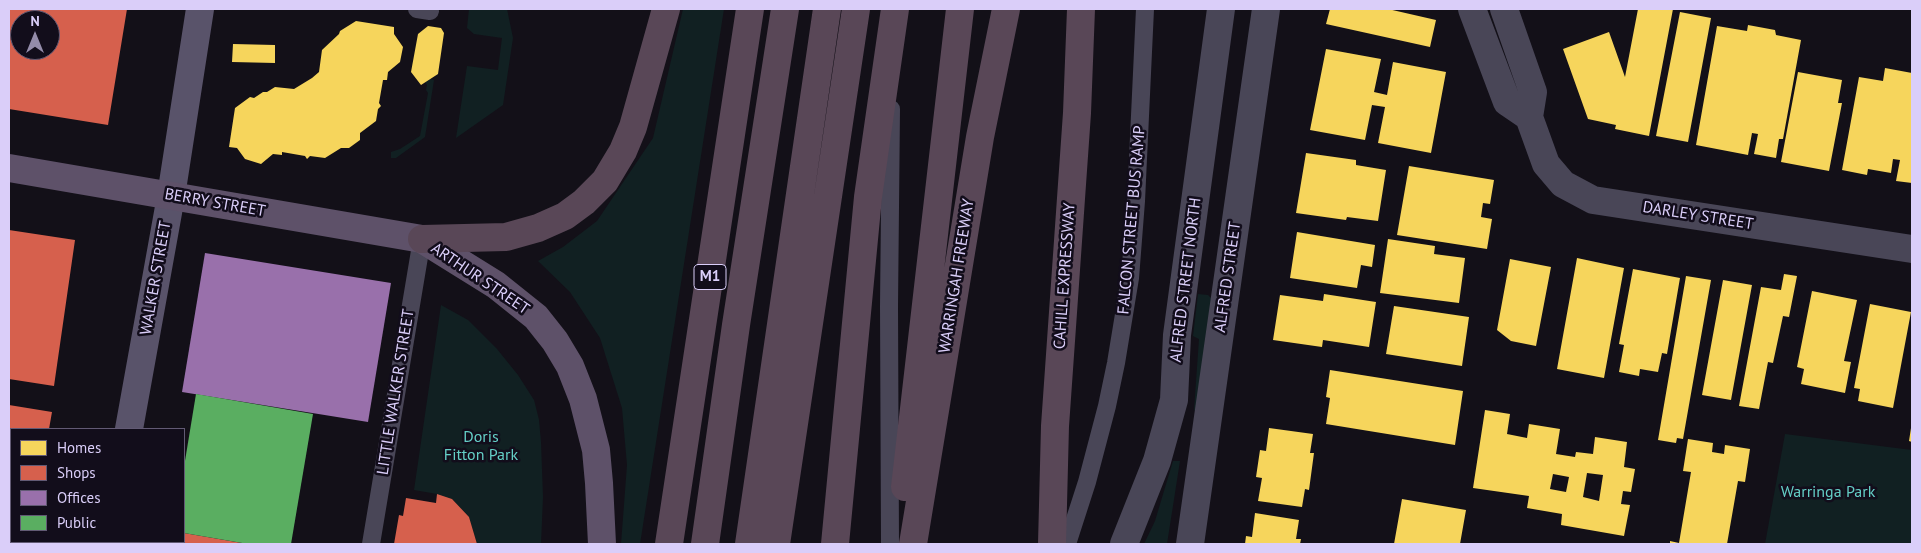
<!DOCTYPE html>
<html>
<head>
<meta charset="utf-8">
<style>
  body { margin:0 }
  #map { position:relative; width:1921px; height:553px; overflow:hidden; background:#131018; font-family:"PT Sans",sans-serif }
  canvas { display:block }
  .frame { position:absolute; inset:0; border:10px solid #dacef9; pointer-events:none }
  .legend { position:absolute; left:10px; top:428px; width:175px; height:115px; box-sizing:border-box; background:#120d1b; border:1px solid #625a74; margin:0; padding:6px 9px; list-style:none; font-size:15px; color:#dacef9 }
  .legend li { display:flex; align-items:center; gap:10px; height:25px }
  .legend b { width:25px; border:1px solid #625a74 }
  .north { position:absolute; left:10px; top:10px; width:50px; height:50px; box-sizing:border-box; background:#120d1b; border:1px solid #625a74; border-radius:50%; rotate:0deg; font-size:14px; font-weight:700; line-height:20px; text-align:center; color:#dacef9 }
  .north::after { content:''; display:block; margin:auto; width:18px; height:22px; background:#948caa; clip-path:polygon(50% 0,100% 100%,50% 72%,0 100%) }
</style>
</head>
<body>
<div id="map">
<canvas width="1921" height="553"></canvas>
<div class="frame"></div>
<ul class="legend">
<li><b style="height:14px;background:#f6d55c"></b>Homes</li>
<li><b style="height:14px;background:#d6604d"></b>Shops</li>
<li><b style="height:14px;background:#9970ab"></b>Offices</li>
<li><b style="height:14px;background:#5aae61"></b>Public</li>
</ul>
<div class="north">N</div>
</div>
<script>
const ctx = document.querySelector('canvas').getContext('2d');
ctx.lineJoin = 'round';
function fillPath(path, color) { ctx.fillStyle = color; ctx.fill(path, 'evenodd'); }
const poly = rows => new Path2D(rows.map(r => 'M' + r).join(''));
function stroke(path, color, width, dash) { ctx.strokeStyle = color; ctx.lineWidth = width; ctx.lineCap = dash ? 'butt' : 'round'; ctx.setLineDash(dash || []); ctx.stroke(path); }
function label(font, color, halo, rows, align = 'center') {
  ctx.font = font + ' "PT Sans",sans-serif'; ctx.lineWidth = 5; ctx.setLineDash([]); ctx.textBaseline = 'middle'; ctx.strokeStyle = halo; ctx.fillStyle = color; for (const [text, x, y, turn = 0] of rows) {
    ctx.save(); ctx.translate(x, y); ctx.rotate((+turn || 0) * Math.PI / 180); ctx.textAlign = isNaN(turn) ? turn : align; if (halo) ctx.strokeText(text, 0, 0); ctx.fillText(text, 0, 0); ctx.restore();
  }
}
fillPath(poly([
  [469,9,507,9,513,38,503,105,456,138,467,66,498,70,502,38,474,34,467,28],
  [683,9,724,9,640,544,621,544,627,465,622,408,600,338,570,292,538,261,563,247,597,221,653,138],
  [430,79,434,80,425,137,396,158,391,158,391,152,400,149,420,136,428,93,426,90,427,85,425,82],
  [1198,294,1208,295,1215,302,1202,412,1194,410,1199,339,1193,336],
  [441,305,468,320,497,349,518,375,534,400,539,420,541,442,543,497,541,544,477,544,469,517,452,499,437,494,414,490],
  [1785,434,1912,450,1912,544,1765,544],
  [1173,461,1180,461,1167,544,1144,544,1155,521]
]), '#112022');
fillPath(poly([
  [1330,9,1388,9,1436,20,1430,47,1326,24],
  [1638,9,1673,9,1649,136,1615,129,1616,125,1588,119,1563,49,1609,32,1625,77],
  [1680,12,1711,18,1688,142,1656,136],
  [356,21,394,27,394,34,403,47,400,62,388,72,387,80,383,80,379,103,381,106,378,109,376,121,360,133,360,140,349,148,341,148,325,158,310,156,307,159,305,156,282,152,282,155,273,154,261,164,245,159,237,148,229,147,235,108,250,97,254,98,263,92,267,92,275,87,294,89,312,78,319,72,322,50,339,34,340,31],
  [1748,25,1775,30,1776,35,1801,40,1783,139,1779,139,1776,158,1754,154,1758,134,1752,133,1748,155,1696,145,1717,26,1747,31],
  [428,26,441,28,444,33,438,74,421,85,411,72,418,34],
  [233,44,275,45,275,63,232,62],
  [1326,49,1381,59,1374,92,1387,95,1393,62,1446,72,1431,153,1378,143,1385,107,1372,105,1365,140,1310,130],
  [1885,68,1912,73,1912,183,1896,181,1900,160,1893,159,1891,173,1868,169,1867,175,1842,170,1859,77,1883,81],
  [1798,72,1842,80,1838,103,1842,103,1829,171,1781,162],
  [1306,153,1356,160,1356,165,1386,170,1378,221,1347,217,1346,220,1296,213],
  [1409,166,1494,180,1490,204,1483,203,1481,217,1492,219,1487,249,1397,235],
  [1297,232,1375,245,1372,267,1361,265,1357,288,1290,278],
  [1388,239,1435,246,1434,254,1465,258,1459,303,1380,293],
  [1577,258,1624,268,1604,378,1557,369],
  [1510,259,1551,267,1536,346,1511,341,1497,330],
  [1633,269,1680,278,1667,354,1662,353,1658,372,1640,369,1639,376,1619,372,1624,345,1619,344],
  [1784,274,1797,276,1789,317,1783,316,1773,363,1768,362,1759,409,1739,406,1761,287,1781,290],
  [1686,276,1711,280,1683,439,1677,438,1676,443,1658,440],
  [1723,280,1752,285,1731,400,1702,395],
  [1812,291,1857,300,1844,361,1851,362,1845,393,1801,384,1804,369,1797,367],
  [1324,294,1376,302,1369,347,1323,340,1322,347,1273,340,1280,295,1323,301],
  [1870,304,1911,312,1893,408,1858,401,1860,389,1854,388],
  [1394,306,1469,317,1462,366,1386,354],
  [1330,370,1463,391,1455,445,1326,424,1330,398,1326,397],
  [1485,410,1510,414,1507,434,1527,438,1529,424,1560,429,1556,454,1575,457,1576,452,1593,454,1595,437,1627,442,1624,467,1635,469,1631,492,1623,491,1621,504,1630,505,1624,536,1561,525,1562,514,1527,508,1529,496,1473,488],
  [1587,473,1603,475,1599,501,1583,497],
  [1553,474,1569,477,1566,492,1550,489],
  [1269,428,1313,434,1310,453,1314,453,1309,490,1305,489,1302,507,1258,501,1262,478,1256,477,1260,450,1266,451],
  [1911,428,1912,428,1912,442,1909,441],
  [1688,439,1713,443,1712,452,1724,454,1725,445,1750,449,1745,482,1738,481,1727,544,1670,544,1670,541,1679,543,1691,472,1683,471],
  [1402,499,1466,510,1460,544,1394,544],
  [1255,513,1299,520,1296,539,1301,539,1300,544,1245,544,1246,536,1252,537]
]), '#f6d55c');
fillPath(poly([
  [9,9,127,9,108,125,9,109],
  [20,20,50,20,50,50,20,50],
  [9,230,75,240,54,386,9,379],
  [9,405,52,412,49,429,11,429,11,542,29,542,29,544,9,544],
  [437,494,452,499,469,517,477,544,394,544,399,515,403,516,406,498,436,503],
  [184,533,242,543,242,544,170,544,171,542,184,542]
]), '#d6604d');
fillPath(poly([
  [205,253,391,283,368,422,182,392]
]), '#9970ab');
fillPath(poly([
  [196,394,313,414,291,544,248,544,184,533,184,467]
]), '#5aae61');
stroke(poly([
  [417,9,430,11],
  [371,544,422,239],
  [890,544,889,306,891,109],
  [1067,544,1087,482,1107,406,1116,363,1130,278,1136,201,1145,9]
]), '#494657', 18);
stroke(poly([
  [1472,9,1507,102,1529,117],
  [1504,9,1533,92,1529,117,1546,164,1563,184,1593,200,1912,249],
  [1124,544,1157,461,1174,400,1177,335,1221,9],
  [1190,544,1266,9]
]), '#494657', 28);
stroke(poly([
  [129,429,171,196,200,9],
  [108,544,109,542]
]), '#59536a', 28);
stroke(poly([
  [9,168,422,239,496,285,536,317,555,341,570,366,583,399,596,450,599,483,602,544]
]), '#5e5169', 28);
stroke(poly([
  [422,239,506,237,538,228,565,216,584,202,605,181,623,151,633,127,666,9],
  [905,487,960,9],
  [669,544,750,9],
  [705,544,736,325,785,9],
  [749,544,827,9],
  [776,544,856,9],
  [835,544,868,197,895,9],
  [913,544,980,137,1006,9],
  [1052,544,1055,426,1077,113,1081,9]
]), '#594757', 28);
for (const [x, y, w] of [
  [710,277,32]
]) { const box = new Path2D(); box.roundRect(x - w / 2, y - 12.5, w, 25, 4); ctx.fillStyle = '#120d1b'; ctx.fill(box); stroke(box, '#dacef9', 1); }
label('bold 15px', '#dacef9', null, [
  ["M1",710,277]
]);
label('16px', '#dacef9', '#120d1b', [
  ["BERRY STREET",215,203,10],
  ["DARLEY STREET",1698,216,9],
  ["FALCON STREET BUS RAMP",1132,220,-85],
  ["WARRINGAH FREEWAY",957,276,-81],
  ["CAHILL EXPRESSWAY",1065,276,-86],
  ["ALFRED STREET",1228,277,-82],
  ["WALKER STREET",156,278,-80],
  ["ARTHUR STREET",480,279,34],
  ["ALFRED STREET NORTH",1186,280,-83],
  ["LITTLE WALKER STREET",396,392,-81]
]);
label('16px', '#64cec6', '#120d1b', [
  ["Doris",481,437],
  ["Fitton Park",481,455],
  ["Warringa Park",1828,492]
]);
</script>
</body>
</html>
